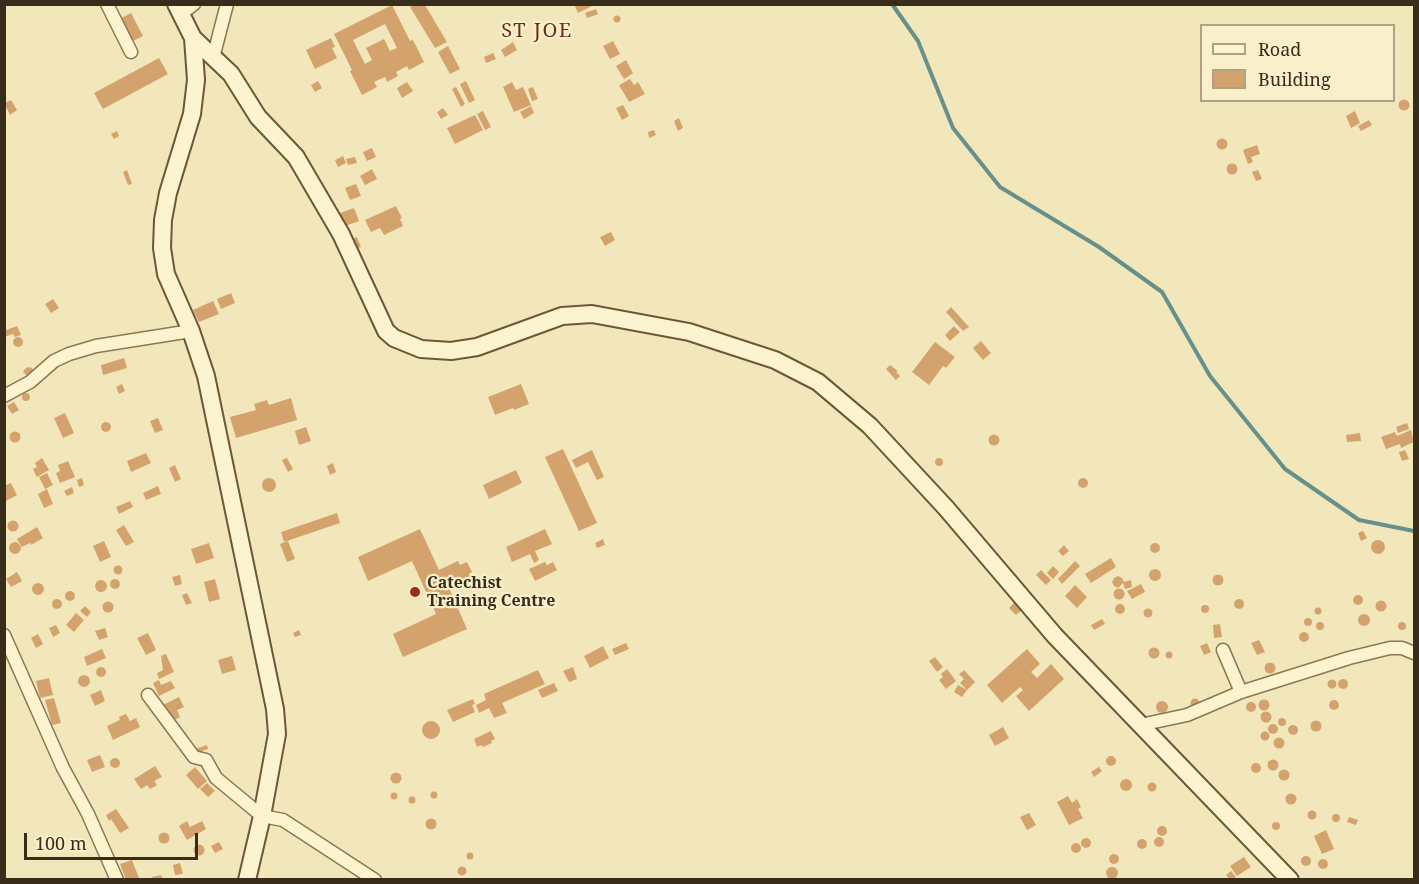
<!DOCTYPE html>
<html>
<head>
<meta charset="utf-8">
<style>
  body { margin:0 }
  #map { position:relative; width:1419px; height:884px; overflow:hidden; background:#f2e7bb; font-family:"Noto Serif",serif }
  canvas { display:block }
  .frame { position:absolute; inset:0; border:6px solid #382c1a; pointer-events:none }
  .legend { position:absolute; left:1200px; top:24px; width:195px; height:78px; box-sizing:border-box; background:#f9f0cb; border:2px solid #aca284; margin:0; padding:8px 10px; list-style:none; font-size:18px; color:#382c1a }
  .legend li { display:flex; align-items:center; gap:12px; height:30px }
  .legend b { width:30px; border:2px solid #aca284 }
  .scale { position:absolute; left:24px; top:833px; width:174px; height:27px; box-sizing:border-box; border:3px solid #382c1a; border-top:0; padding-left:8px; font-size:18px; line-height:21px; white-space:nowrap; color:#382c1a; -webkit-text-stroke:4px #f9f0cb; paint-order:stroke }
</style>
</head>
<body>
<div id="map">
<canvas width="1419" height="884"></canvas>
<div class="frame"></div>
<ul class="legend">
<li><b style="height:8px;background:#fcf3cf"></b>Road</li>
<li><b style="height:16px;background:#d4a36d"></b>Building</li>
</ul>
<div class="scale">100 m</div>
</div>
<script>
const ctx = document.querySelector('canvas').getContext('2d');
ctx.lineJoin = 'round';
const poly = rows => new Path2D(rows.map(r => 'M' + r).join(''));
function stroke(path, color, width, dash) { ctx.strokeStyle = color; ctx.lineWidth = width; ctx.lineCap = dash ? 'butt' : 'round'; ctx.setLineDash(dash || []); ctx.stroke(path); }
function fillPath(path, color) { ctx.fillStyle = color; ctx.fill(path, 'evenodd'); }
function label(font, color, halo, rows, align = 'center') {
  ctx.font = font + ' "Noto Serif",serif'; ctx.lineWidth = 4.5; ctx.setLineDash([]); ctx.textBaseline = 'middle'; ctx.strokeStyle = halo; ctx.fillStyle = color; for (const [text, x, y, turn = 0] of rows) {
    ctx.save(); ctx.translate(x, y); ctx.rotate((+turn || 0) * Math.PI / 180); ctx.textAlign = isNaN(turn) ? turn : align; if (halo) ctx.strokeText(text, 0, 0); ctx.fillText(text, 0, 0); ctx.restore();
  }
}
stroke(poly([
  [892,4,918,41,953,128,1000,187,1099,247,1162,292,1210,376,1285,469,1359,520,1414,531]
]), '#67908b', 4);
fillPath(poly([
  [574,4,596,4,578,13],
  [392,5,410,41,413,40,424,62,409,70,407,66,396,72,398,76,387,82,385,77,374,82,377,87,362,95,350,71,352,70,334,34],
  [385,24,397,48,390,51,384,39,366,48,372,60,365,64,353,40],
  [414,5,425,5,447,42,435,48,410,7],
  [596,9,598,14,587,18,585,13],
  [131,13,143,36,133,41,121,18],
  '613.5 19a3.5 3.5 0 1 1 7 0a3.5 3.5 0 1 1-7 0Z',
  [331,38,335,47,332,48,337,58,315,69,306,50],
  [613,41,620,54,610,59,603,46],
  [513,42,517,50,505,57,501,50],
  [448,46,460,69,450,74,438,52],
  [493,53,496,59,486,63,484,57],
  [159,58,168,74,103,109,94,93],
  [626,60,633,73,624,79,616,66],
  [630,79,634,85,638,82,645,94,629,102,619,85],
  [318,81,322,88,315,92,311,85],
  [466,81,475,100,469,103,460,84],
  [407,82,413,91,402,98,397,88],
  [512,82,516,90,523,87,531,105,514,112,503,87],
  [456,87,465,104,461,107,452,89],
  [533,87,538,99,532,101,528,89],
  '1398.5 105a5.5 5.5 0 1 1 11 0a5.5 5.5 0 1 1-11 0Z',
  [11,100,17,110,10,115,4,103],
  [623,105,629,116,622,120,616,108],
  [531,106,534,113,524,119,520,112],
  [443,108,448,115,441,119,437,112],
  [483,111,491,127,485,130,477,114],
  [1355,111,1360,123,1351,128,1346,116],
  [475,115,483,130,455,144,447,128],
  [679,118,683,128,678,131,674,121],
  [1369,120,1372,125,1361,131,1358,126],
  [654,130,656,135,649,138,648,132],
  [117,131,119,136,114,139,111,134],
  '1216.5 144a5.5 5.5 0 1 1 11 0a5.5 5.5 0 1 1-11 0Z',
  [1257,145,1260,154,1251,157,1253,162,1248,164,1243,150],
  [372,148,376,157,367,161,363,152],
  [343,156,346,163,338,167,335,160],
  [355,157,357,163,348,165,346,159],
  '1226.5 169a5.5 5.5 0 1 1 11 0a5.5 5.5 0 1 1-11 0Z',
  [372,169,377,179,365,185,360,176],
  [127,170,132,184,128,185,123,172],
  [1258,170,1262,179,1256,181,1252,172],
  [356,184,361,196,350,200,345,188],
  [396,206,402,218,400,219,403,226,384,235,380,228,371,232,365,220],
  [354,208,359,221,345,226,340,213],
  [611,232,615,240,605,246,600,237],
  [357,237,361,247,354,249,350,240],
  [231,293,235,303,221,309,217,299],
  [53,299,59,308,51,313,45,304],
  [213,301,219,314,199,322,193,310],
  [951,307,969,327,963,331,946,312],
  [17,326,21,335,15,337,13,334,4,337,4,331],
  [954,326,960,332,950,341,945,335],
  '13 342a5 5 0 1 1 10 0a5 5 0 1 1-10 0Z',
  [981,341,991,353,983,360,973,348],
  [935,342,955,357,946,368,943,366,929,385,912,372],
  [124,358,127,368,103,375,101,365],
  [890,365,898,371,896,372,900,376,896,380,886,369],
  [28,367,32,368,34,372,29,377,23,372,25,369],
  [122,384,125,391,119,394,116,387],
  [521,384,529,404,514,410,513,408,495,415,488,397],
  '22 397a4 4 0 1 1 8 0a4 4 0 1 1-8 0Z',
  [291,398,297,420,236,438,230,417,256,410,254,404,267,400,269,405],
  [14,402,19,410,12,414,7,406],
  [65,413,74,433,63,438,54,418],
  [158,418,163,430,155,433,150,421],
  '101 427a5 5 0 1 1 10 0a5 5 0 1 1-10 0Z',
  [1407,423,1409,429,1398,433,1396,427],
  [306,427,311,441,299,445,295,431],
  [1411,430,1414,442,1401,448,1400,444,1386,449,1381,437,1395,432,1397,436],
  '9.5 437a5.5 5.5 0 1 1 11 0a5.5 5.5 0 1 1-11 0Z',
  [1360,433,1361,441,1347,442,1346,435],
  '988.5 440a5.5 5.5 0 1 1 11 0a5.5 5.5 0 1 1-11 0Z',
  [563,449,597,523,579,531,545,457],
  [592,450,604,477,597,480,588,462,576,468,572,460],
  [1405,450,1409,459,1402,461,1399,452],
  [146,453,151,463,131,472,127,461],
  '935 462a4 4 0 1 1 8 0a4 4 0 1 1-8 0Z',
  [42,458,49,470,37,477,33,469,37,467,35,463],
  [287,458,293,469,288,472,282,460],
  [68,461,75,477,60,483,56,473,60,471,58,465],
  [333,463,336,472,330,475,327,466],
  [175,465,181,479,175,482,169,468],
  [516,470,522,483,489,499,483,485],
  [47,473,53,485,45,489,39,477],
  [82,478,84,485,79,487,77,480],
  '1078 483a5 5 0 1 1 10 0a5 5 0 1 1-10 0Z',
  '262 485a7 7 0 1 1 14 0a7 7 0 1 1-14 0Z',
  [11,483,17,495,4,502,4,486],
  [158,486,161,494,146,500,143,493],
  [72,487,74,493,67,496,64,491],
  [47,489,53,504,44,508,38,494],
  [130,501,133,507,119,514,116,507],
  [337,513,340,523,284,542,281,532],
  '7.5 526a5.5 5.5 0 1 1 11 0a5.5 5.5 0 1 1-11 0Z',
  [124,525,134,542,126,546,116,530],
  [37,527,43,538,31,545,30,543,22,547,17,539],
  [420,529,439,570,458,561,460,565,467,562,472,572,469,574,473,584,463,588,461,582,449,588,467,629,403,657,393,634,436,614,412,561,368,581,358,557],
  [545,529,552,544,535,551,539,560,534,563,530,554,512,562,506,547],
  [1363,531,1367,538,1361,541,1358,533],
  [603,539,605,545,597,548,595,543],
  '1371 547a7 7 0 1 1 14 0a7 7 0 1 1-14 0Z',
  [104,541,111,557,100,562,93,546],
  [288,541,295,559,287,562,280,544],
  '9 548a6 6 0 1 1 12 0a6 6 0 1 1-12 0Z',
  '1150 548a5 5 0 1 1 10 0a5 5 0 1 1-10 0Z',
  [209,543,214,558,196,564,191,549],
  [1064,545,1069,551,1063,556,1058,551],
  [1111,558,1116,567,1091,583,1085,574],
  [1075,561,1080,566,1062,584,1058,579],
  [545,562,547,565,553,562,557,570,535,581,529,569],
  '113.5 570a4.5 4.5 0 1 1 9 0a4.5 4.5 0 1 1-9 0Z',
  [1053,566,1059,572,1053,579,1047,573],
  '1149 575a6 6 0 1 1 12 0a6 6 0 1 1-12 0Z',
  [1041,570,1051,580,1046,585,1036,575],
  [17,572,22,581,11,587,6,579],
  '1212.5 580a5.5 5.5 0 1 1 11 0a5.5 5.5 0 1 1-11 0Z',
  [180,575,182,584,175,586,172,577],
  [1118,576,1122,578,1124,582,1131,580,1132,587,1125,589,1123,583,1118,588,1114,586,1112,582,1114,578],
  [215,579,220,599,209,602,204,582],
  '110 584a5 5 0 1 1 10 0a5 5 0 1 1-10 0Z',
  '95 586a6 6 0 1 1 12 0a6 6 0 1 1-12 0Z',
  '32 589a6 6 0 1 1 12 0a6 6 0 1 1-12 0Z',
  [1141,584,1145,592,1132,599,1127,591],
  [1075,585,1087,597,1077,608,1065,596],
  '1113.5 594a5.5 5.5 0 1 1 11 0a5.5 5.5 0 1 1-11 0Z',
  '65 596a5 5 0 1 1 10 0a5 5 0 1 1-10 0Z',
  [187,593,192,603,186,605,182,595],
  '1353 600a5 5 0 1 1 10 0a5 5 0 1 1-10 0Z',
  '1234 604a5 5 0 1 1 10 0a5 5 0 1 1-10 0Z',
  '52 604a5 5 0 1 1 10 0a5 5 0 1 1-10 0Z',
  '1375.5 606a5.5 5.5 0 1 1 11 0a5.5 5.5 0 1 1-11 0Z',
  '102.5 607a5.5 5.5 0 1 1 11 0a5.5 5.5 0 1 1-11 0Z',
  [1015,602,1022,610,1016,615,1009,608],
  '1115 609a5 5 0 1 1 10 0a5 5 0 1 1-10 0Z',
  '1201 609a4 4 0 1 1 8 0a4 4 0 1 1-8 0Z',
  [85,606,91,612,87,617,80,611],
  '1314.5 611a3.5 3.5 0 1 1 7 0a3.5 3.5 0 1 1-7 0Z',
  '1143.5 613a4.5 4.5 0 1 1 9 0a4.5 4.5 0 1 1-9 0Z',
  [76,613,84,620,74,632,66,625],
  '1358 620a6 6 0 1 1 12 0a6 6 0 1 1-12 0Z',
  '1304 622a4 4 0 1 1 8 0a4 4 0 1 1-8 0Z',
  [1102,619,1105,624,1094,630,1091,625],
  '1316 626a4 4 0 1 1 8 0a4 4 0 1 1-8 0Z',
  '1398 626a4 4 0 1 1 8 0a4 4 0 1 1-8 0Z',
  [1220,624,1222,637,1214,638,1213,625],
  [56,625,60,633,53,637,49,628],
  [105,628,108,637,99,640,95,631],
  [299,630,301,635,295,637,293,633],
  '1299 637a5 5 0 1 1 10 0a5 5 0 1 1-10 0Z',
  [148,633,156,650,146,655,137,638],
  [38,634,43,644,36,648,31,638],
  [1259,640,1265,652,1257,655,1251,643],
  [626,643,629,649,615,655,612,649],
  [1207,643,1211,652,1204,655,1200,646],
  [603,646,609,658,590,668,584,656],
  '1148.5 653a5.5 5.5 0 1 1 11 0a5.5 5.5 0 1 1-11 0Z',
  [102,649,106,658,87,666,84,657],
  [1027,649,1040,664,1031,672,1037,678,1051,664,1064,679,1029,711,1016,696,1023,690,1020,687,1002,703,987,685],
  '1165.5 655a3.5 3.5 0 1 1 7 0a3.5 3.5 0 1 1-7 0Z',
  [166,654,174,672,159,679,157,673,163,670,161,656],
  [232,656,236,670,222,674,218,660],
  [935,657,943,667,937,672,929,661],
  '1264.5 668a5.5 5.5 0 1 1 11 0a5.5 5.5 0 1 1-11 0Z',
  '96 672a5 5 0 1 1 10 0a5 5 0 1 1-10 0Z',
  [573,667,577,679,569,682,563,671],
  [947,669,956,681,946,689,939,680,943,677,941,674],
  [538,670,545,684,502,703,507,713,494,718,489,708,479,713,476,705,486,700,484,694],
  [964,670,975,682,967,690,960,683,964,679,959,674],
  '78 681a6 6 0 1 1 12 0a6 6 0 1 1-12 0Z',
  [49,678,53,695,40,698,36,681],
  '1338 684a5 5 0 1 1 10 0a5 5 0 1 1-10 0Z',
  '1327.5 684a4.5 4.5 0 1 1 9 0a4.5 4.5 0 1 1-9 0Z',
  [159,680,161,685,171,681,175,688,159,696,153,683],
  [554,683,558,691,542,698,538,690],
  [958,685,967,690,962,697,954,692],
  [101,690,105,701,95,706,90,695],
  [179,697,184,707,177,710,180,717,171,722,163,705],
  [54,698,61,723,52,725,45,700],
  '1190.5 703a4.5 4.5 0 1 1 9 0a4.5 4.5 0 1 1-9 0Z',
  [473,699,475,704,472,705,475,712,453,722,447,710],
  '1258.5 705a5.5 5.5 0 1 1 11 0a5.5 5.5 0 1 1-11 0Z',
  '1329 705a5 5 0 1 1 10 0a5 5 0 1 1-10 0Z',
  '1156 707a6 6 0 1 1 12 0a6 6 0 1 1-12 0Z',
  '1246 707a5 5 0 1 1 10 0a5 5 0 1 1-10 0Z',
  '1260.5 717a5.5 5.5 0 1 1 11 0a5.5 5.5 0 1 1-11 0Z',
  [126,714,130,721,136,718,140,727,113,740,107,726,120,720,119,717],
  '1278 722a4 4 0 1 1 8 0a4 4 0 1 1-8 0Z',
  '1310.5 726a5.5 5.5 0 1 1 11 0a5.5 5.5 0 1 1-11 0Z',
  '422 730a9 9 0 1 1 18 0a9 9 0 1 1-18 0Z',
  '1268 729a5 5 0 1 1 10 0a5 5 0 1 1-10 0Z',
  '1288 730a5 5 0 1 1 10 0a5 5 0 1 1-10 0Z',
  [1003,727,1009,738,995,746,989,735],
  [491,731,495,739,491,741,492,743,483,747,482,745,477,747,474,739],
  '1260.5 736a4.5 4.5 0 1 1 9 0a4.5 4.5 0 1 1-9 0Z',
  '1273.5 743a5.5 5.5 0 1 1 11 0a5.5 5.5 0 1 1-11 0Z',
  [207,745,208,749,196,753,195,749],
  [100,755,105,767,92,772,87,760],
  '1106 761a5 5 0 1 1 10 0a5 5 0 1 1-10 0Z',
  '110 763a5 5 0 1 1 10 0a5 5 0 1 1-10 0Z',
  '1267.5 765a5.5 5.5 0 1 1 11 0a5.5 5.5 0 1 1-11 0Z',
  '1251 768a5 5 0 1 1 10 0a5 5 0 1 1-10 0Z',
  [155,766,162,777,154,781,157,785,150,789,147,785,141,789,134,779],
  [195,767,207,781,198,789,186,775],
  [1099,767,1102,771,1094,777,1091,772],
  '1278.5 775a5.5 5.5 0 1 1 11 0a5.5 5.5 0 1 1-11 0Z',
  '390.5 778a5.5 5.5 0 1 1 11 0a5.5 5.5 0 1 1-11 0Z',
  '1120 785a6 6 0 1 1 12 0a6 6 0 1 1-12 0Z',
  '1147.5 787a4.5 4.5 0 1 1 9 0a4.5 4.5 0 1 1-9 0Z',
  [207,783,215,791,208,797,200,789],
  '430.5 795a3.5 3.5 0 1 1 7 0a3.5 3.5 0 1 1-7 0Z',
  '390.5 796a3.5 3.5 0 1 1 7 0a3.5 3.5 0 1 1-7 0Z',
  '1285.5 799a5.5 5.5 0 1 1 11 0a5.5 5.5 0 1 1-11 0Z',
  [1068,796,1072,803,1077,799,1081,807,1078,809,1083,818,1069,825,1057,802],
  '408.5 800a3.5 3.5 0 1 1 7 0a3.5 3.5 0 1 1-7 0Z',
  [116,809,129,828,120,833,111,819,109,821,106,815],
  '1307.5 815a4.5 4.5 0 1 1 9 0a4.5 4.5 0 1 1-9 0Z',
  [1029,813,1036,825,1027,830,1020,817],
  '1332 818a4 4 0 1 1 8 0a4 4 0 1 1-8 0Z',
  [1349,817,1358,820,1356,825,1347,822],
  '425.5 824a5.5 5.5 0 1 1 11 0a5.5 5.5 0 1 1-11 0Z',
  [187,821,190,827,202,821,206,829,187,840,179,826],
  '1272 826a4 4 0 1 1 8 0a4 4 0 1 1-8 0Z',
  '1157 831a5 5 0 1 1 10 0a5 5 0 1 1-10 0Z',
  [1326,830,1334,849,1322,854,1314,836],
  '158.5 838a5.5 5.5 0 1 1 11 0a5.5 5.5 0 1 1-11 0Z',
  '1154 842a5 5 0 1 1 10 0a5 5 0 1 1-10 0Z',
  '1081 843a5 5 0 1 1 10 0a5 5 0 1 1-10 0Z',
  '1137 844a5 5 0 1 1 10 0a5 5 0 1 1-10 0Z',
  [219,842,223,849,215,853,211,846],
  '1071 848a5 5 0 1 1 10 0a5 5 0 1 1-10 0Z',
  '193.5 850a5.5 5.5 0 1 1 11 0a5.5 5.5 0 1 1-11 0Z',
  '466.5 856a3.5 3.5 0 1 1 7 0a3.5 3.5 0 1 1-7 0Z',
  '1109 859a5 5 0 1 1 10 0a5 5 0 1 1-10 0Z',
  '1301 861a5 5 0 1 1 10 0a5 5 0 1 1-10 0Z',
  [1244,857,1251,867,1237,876,1230,866],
  '1318 864a5 5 0 1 1 10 0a5 5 0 1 1-10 0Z',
  [132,860,139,878,126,880,120,864],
  [180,863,183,874,175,875,173,865],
  '457.5 871a4.5 4.5 0 1 1 9 0a4.5 4.5 0 1 1-9 0Z',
  '1106 873a6 6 0 1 1 12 0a6 6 0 1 1-12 0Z',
  [1231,871,1236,877,1230,880,1226,875],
  [161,875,163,880,153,880,152,877]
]), '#d4a36d');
const street = poly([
  [107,4,131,52],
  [181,14,194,4],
  [213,58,227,4],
  [4,396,30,382,54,361,69,354,96,346,191,331],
  [4,635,63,768,88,814,117,880],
  [1223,650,1241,692],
  [148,695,194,757,206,760,216,778,262,816,283,820,375,880],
  [1140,725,1187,715,1241,692,1349,658,1390,648,1402,648,1414,653]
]);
const secondary = poly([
  [176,4,193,38,196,80,192,114,168,193,163,220,162,248,166,274,191,331,206,376,275,709,277,734,262,816,247,880],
  [193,38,231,74,258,117,296,157,341,234,386,331,394,338,421,349,451,351,477,347,562,316,592,314,689,332,775,360,818,382,870,426,946,508,1055,636,1290,880]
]);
stroke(street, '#8b7753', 15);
stroke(secondary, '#6c5737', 20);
stroke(street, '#fcf3cf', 12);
stroke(secondary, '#fcf3cf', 16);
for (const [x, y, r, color] of [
  [415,592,6,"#9f2b1e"]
]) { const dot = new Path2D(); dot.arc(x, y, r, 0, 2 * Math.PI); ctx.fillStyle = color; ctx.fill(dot); stroke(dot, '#f9f0cb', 2); }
label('bold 16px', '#382c1a', '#f9f0cb', [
  ["Catechist",427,583],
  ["Training Centre",427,601]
], 'left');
ctx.letterSpacing = '1.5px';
label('20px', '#693015', '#f9f0cb', [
  ["ST JOE",537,31]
]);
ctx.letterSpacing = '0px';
</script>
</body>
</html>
